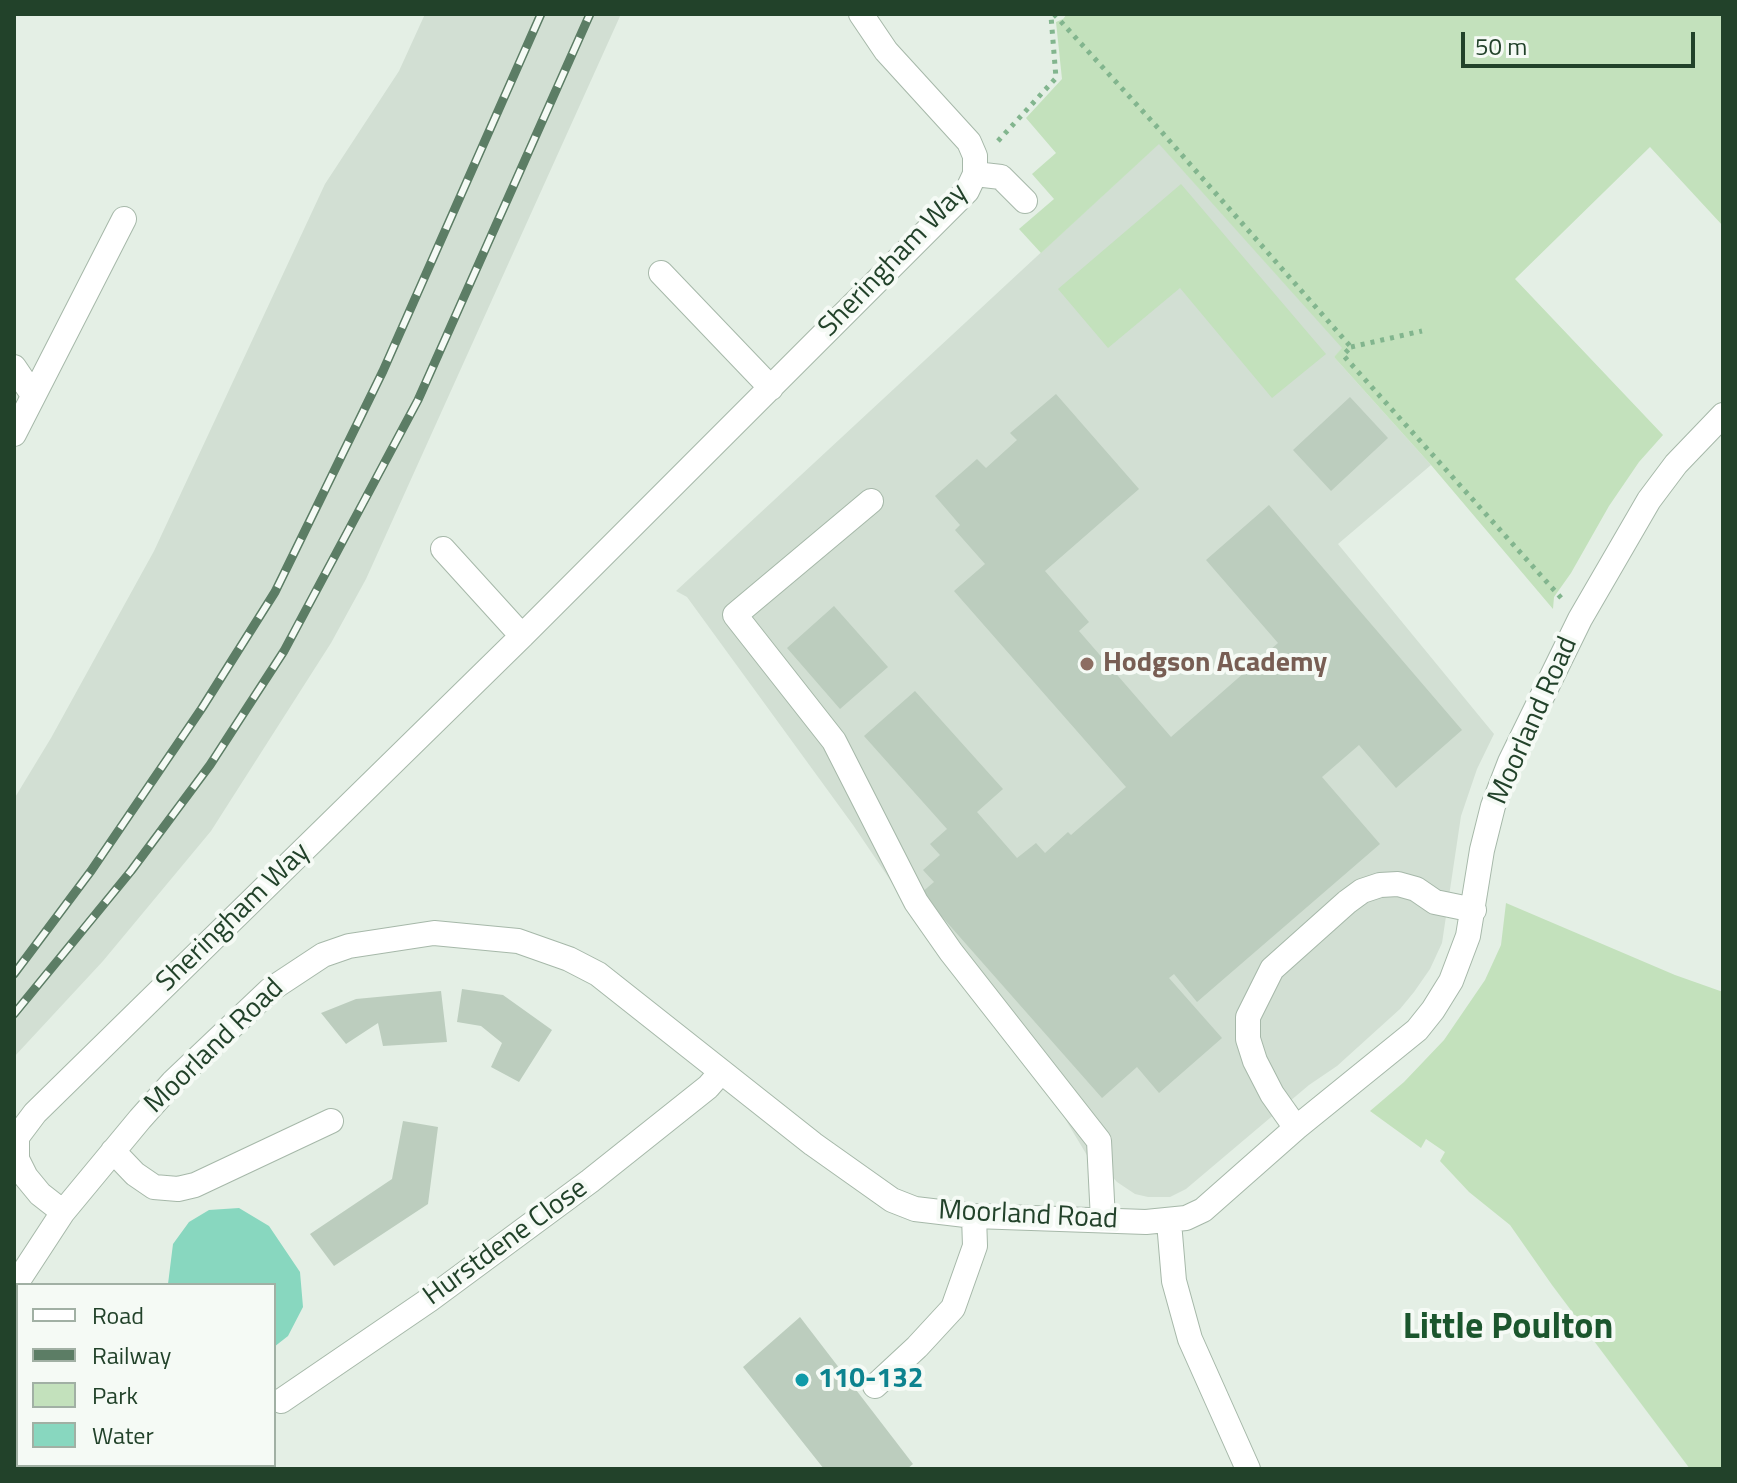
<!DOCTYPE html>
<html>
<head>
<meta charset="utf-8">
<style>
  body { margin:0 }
  #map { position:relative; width:1737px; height:1483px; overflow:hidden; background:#e4efe5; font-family:"Titillium Web",sans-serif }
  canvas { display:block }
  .frame { position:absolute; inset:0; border:16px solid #22422a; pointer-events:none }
  .legend { position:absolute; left:16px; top:1283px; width:260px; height:184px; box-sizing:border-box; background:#f5faf5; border:2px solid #a1b0a4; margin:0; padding:10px 14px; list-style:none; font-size:24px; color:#22422a }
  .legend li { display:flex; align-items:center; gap:16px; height:40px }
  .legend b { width:40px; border:2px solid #a1b0a4 }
  .scale { position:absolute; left:1461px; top:32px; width:234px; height:36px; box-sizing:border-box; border:4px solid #22422a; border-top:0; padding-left:10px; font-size:24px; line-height:28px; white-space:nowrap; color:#22422a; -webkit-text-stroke:6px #f5faf5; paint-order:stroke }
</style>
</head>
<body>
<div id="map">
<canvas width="1737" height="1483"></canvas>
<div class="frame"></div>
<ul class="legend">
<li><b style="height:10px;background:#fff"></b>Road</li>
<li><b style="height:10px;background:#5c7d65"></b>Railway</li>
<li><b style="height:22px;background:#c3e1bc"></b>Park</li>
<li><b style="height:22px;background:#88d7bf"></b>Water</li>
</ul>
<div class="scale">50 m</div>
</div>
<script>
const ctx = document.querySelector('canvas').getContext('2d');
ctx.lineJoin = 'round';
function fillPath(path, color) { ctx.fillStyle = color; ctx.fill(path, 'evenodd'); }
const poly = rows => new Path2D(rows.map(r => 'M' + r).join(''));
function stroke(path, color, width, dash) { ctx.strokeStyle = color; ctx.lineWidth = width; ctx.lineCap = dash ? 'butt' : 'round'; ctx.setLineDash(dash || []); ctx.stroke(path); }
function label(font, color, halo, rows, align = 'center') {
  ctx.font = font + ' "Titillium Web",sans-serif'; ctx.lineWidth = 8; ctx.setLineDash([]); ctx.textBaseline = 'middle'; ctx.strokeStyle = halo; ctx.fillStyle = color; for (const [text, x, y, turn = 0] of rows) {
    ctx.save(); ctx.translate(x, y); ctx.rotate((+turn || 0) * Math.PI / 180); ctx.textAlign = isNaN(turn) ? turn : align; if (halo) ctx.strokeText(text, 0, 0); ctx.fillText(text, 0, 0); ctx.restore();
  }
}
fillPath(poly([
  [425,14,621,14,366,579,331,643,211,831,103,961,14,1057,14,799,51,738,154,551,325,184,399,71],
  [1159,143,1343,348,1334,357,1431,465,1338,544,1494,734,1477,769,1461,816,1442,943,1430,969,1414,992,1400,1009,1337,1066,1309,1085,1186,1189,1170,1197,1148,1197,1135,1194,1117,1182,1105,1169,1091,1162,1049,1092,938,951,853,825,687,597,676,591]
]), '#d2dfd3');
fillPath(poly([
  [1067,14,1723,14,1723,226,1650,147,1515,279,1663,435,1639,462,1609,506,1571,573,1554,597,1553,609,1431,465,1334,357,1342,348,1159,144,1041,253,1019,229,1054,199,1032,174,1056,153,1026,118,1062,79,1056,22,1063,19],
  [1181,184,1326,354,1272,398,1180,288,1108,348,1058,289],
  [1506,903,1675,975,1723,992,1723,1469,1690,1469,1552,1285,1510,1225,1469,1192,1440,1161,1445,1152,1426,1139,1421,1148,1370,1111,1404,1082,1444,1040,1485,980,1501,945]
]), '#c3e1bc');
fillPath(poly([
  [239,1208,269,1226,300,1272,303,1307,288,1336,274,1347,274,1285,168,1284,173,1244,189,1222,209,1210]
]), '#88d7bf');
fillPath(poly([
  [1056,394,1139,489,1045,571,1089,622,1079,631,1171,737,1278,643,1206,560,1269,505,1462,730,1396,788,1359,745,1322,777,1380,844,1197,1002,1174,974,1169,978,1222,1038,1159,1093,1137,1067,1102,1098,921,893,934,882,923,870,940,855,930,844,947,829,864,736,915,691,1003,789,977,812,1017,858,1036,843,1045,853,1068,832,1071,835,1126,787,954,591,985,564,955,530,960,525,935,496,977,459,986,468,1017,440,1010,433],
  [1350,397,1388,438,1331,491,1293,450],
  [834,606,888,667,840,709,787,648],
  [462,989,503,995,552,1030,519,1082,491,1067,502,1043,481,1026,457,1022],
  [441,991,447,1042,383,1046,378,1023,346,1044,321,1013,356,999],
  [403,1121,438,1127,428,1204,334,1266,310,1234,392,1179],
  [800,1317,913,1464,907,1469,824,1469,743,1367]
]), '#bccdbe');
const minor = poly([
  [975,174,1001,177,1025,201],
  [661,273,771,388],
  [14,367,33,395],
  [14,434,124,219],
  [871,501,735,615,834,741,916,902,951,952,1099,1141,1103,1220],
  [443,549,522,636],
  [1296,1128,1272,1094,1255,1061,1248,1039,1248,1017,1272,969,1347,902,1362,891,1380,885,1398,884,1416,889,1435,902,1474,910],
  [113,1151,135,1174,154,1187,178,1189,195,1185,331,1121],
  [63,1212,40,1194,26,1177,17,1159,17,1137,35,1113,522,636,967,191,975,174,975,156,969,142,886,51,861,14],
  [1169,1222,1174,1281,1190,1339,1248,1469],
  [14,1287,63,1212,140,1119,173,1082,270,990,323,955,349,946,434,933,518,941,569,959,598,974,813,1144,892,1200,915,1209,974,1216,1146,1222,1186,1218,1203,1210,1296,1128,1417,1030,1433,1010,1451,981,1468,936,1482,850,1493,806,1510,762,1580,619,1649,500,1676,464,1723,415],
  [875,1386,917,1347,953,1308,975,1246,974,1216],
  [281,1401,429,1300,590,1181,708,1087,721,1072],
  [14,1406,18,1408],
  [93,1465,96,1469]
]);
stroke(minor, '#a6b8a9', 26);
stroke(poly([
  [1054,14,1159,129,1351,347,1343,355,1563,600],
  [998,141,1056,78,1051,16,1053,14],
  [1351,347,1422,331]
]), '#82b58e', 5, [4, 6]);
stroke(minor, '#fff', 24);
const rail = poly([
  [14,974,91,871,202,708,275,592,383,371,541,14],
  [14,1014,131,871,210,765,284,651,418,400,590,14]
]);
stroke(rail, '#5c7d65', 9);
stroke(rail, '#f5faf5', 6, [18]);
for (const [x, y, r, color] of [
  [1087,664,8,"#8d6e63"],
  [802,1380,8,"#0f9aa8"]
]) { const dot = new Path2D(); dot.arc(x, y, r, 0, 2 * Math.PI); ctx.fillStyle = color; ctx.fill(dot); stroke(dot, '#f5faf5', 3); }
label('28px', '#22422a', '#f5faf5', [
  ["Sheringham Way",894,261,-46],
  ["Moorland Road",1534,721,-66],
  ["Sheringham Way",234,918,-44],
  ["Moorland Road",215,1047,-44],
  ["Moorland Road",1028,1216,3],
  ["Hurstdene Close",506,1243,-36]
]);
label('bold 28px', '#785e54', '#f5faf5', [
  ["Hodgson Academy",1103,664]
], 'left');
label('bold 28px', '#0d838f', '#f5faf5', [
  ["110-132",818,1380]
], 'left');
label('bold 36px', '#1b562d', '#f5faf5', [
  ["Little Poulton",1508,1329]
]);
</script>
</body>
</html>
